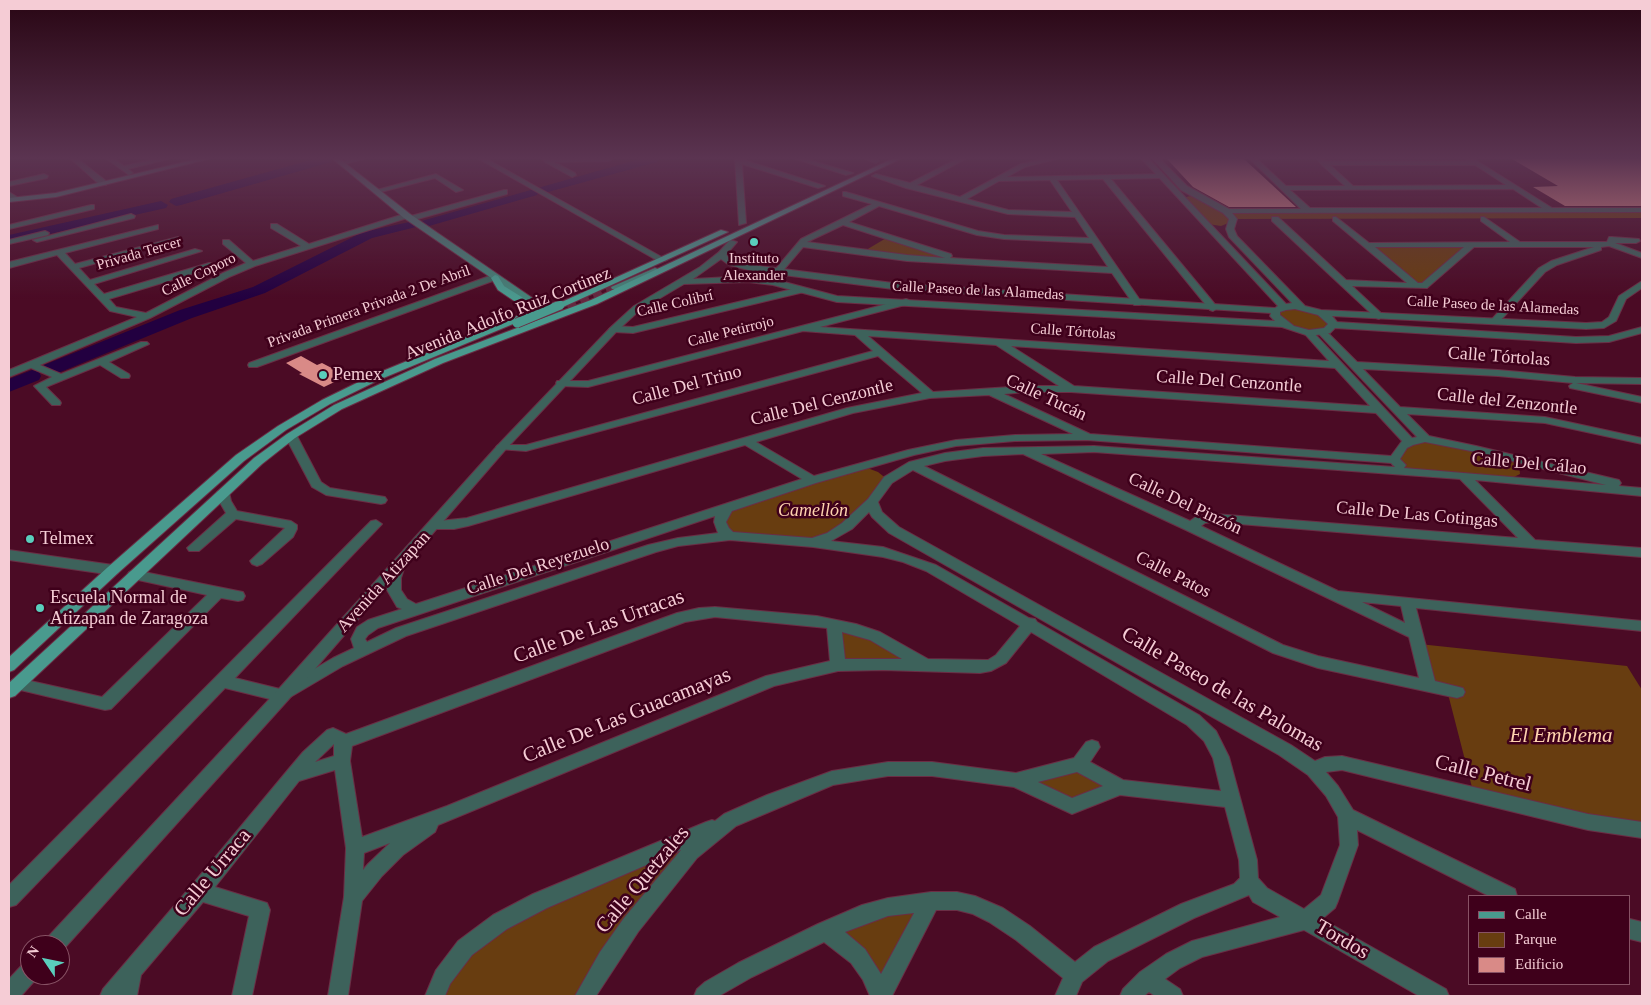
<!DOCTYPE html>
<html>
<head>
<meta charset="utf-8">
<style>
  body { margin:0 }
  #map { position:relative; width:1651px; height:1005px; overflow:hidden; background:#4b0b25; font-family:"Times New Roman",serif }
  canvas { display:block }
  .frame { position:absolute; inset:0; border:10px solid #f5ccd5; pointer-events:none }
  .legend { position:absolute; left:1468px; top:895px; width:162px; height:90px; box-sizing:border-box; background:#3f001b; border:1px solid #885265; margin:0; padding:6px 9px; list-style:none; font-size:15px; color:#f5ccd5 }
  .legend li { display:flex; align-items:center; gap:10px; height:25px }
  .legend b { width:25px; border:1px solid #885265 }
  .north { position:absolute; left:20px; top:935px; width:50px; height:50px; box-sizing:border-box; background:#3f001b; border:1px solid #885265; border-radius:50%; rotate:304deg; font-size:14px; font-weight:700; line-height:20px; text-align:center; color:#f5ccd5 }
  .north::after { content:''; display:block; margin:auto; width:18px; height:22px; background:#5acebc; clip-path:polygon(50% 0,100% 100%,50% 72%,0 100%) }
</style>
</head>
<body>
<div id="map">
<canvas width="1651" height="1005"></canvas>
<div class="frame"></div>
<ul class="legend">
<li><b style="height:6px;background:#499a8e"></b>Calle</li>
<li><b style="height:14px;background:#683d10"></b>Parque</li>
<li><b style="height:14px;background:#d98a87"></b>Edificio</li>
</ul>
<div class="north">N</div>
</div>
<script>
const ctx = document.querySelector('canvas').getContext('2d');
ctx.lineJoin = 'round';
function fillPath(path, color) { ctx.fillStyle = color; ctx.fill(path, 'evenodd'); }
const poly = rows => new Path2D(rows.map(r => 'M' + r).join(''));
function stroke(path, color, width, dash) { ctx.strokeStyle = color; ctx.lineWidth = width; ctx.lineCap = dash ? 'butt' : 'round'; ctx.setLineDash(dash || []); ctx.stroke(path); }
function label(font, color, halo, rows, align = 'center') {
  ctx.font = font + ' "Times New Roman",serif'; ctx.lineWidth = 5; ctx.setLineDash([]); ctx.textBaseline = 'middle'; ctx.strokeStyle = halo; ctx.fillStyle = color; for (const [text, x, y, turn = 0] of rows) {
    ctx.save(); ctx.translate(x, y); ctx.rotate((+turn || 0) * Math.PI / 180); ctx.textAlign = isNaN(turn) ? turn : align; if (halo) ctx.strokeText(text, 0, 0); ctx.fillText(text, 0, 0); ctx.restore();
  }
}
fillPath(poly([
  [1190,196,1198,197,1226,211,1642,210,1642,218,1233,219,1231,222,1221,226,1208,224,1184,198],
  [888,237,944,255,970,261,861,253],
  [1368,245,1471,245,1424,286,1416,286],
  [1301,307,1332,321,1322,332,1291,328,1276,311],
  [1425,439,1512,460,1519,465,1520,474,1510,479,1413,472,1401,466,1394,460,1403,446],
  [862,466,878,472,888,480,859,516,813,543,730,536,722,514],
  [834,624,856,629,926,666,838,665],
  [1419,644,1627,666,1642,690,1642,830,1617,827,1474,795,1447,690,1429,686],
  [1079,764,1120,787,1072,806,1016,780],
  [730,820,607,959,585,996,435,996,443,977,500,922],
  [931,901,881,996,870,973,825,931]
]), '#683d10');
fillPath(poly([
  [314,159,333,159,331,162,181,205,176,206,169,202,171,199,314,159],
  [640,159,659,159,657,162,548,192,539,192,537,195,429,226,420,226,372,238,265,293,192,318,58,373,51,375,44,373,42,369,44,365,180,310,253,287,363,232,414,221,418,222,640,159],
  [161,201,168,205,166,208,9,243,9,235,161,201],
  [32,370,39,372,41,376,39,380,9,392,9,379,32,370]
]), '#220040');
fillPath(poly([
  [1167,159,1244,159,1296,207,1229,207,1193,187],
  [1512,159,1642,159,1642,206,1565,206,1533,187,1558,186],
  [301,356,317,365,322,363,347,376,324,387,299,374,302,373,286,363]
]), '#d98a87');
stroke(poly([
  [541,308,549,311,559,311,615,287]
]), '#64283f', 9, [9, 5]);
const minor = poly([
  [71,159,78,159,106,181,106,185,100,185,71,159],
  [107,159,114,159,124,166,156,159,168,159,128,169,133,173,129,175,107,159],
  [351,159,363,159,341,165,338,163,351,159],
  [479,159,487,159,667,260,660,262,479,159],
  [543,159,612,159,609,161,554,162,575,173,576,175,572,177,545,162,543,159],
  [735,159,741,159,825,186,818,188,742,164,746,223,739,225,735,159],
  [796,159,806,159,853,173,846,175,796,159],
  [865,159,875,159,879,161,876,163,865,159],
  [957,159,965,159,917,185,960,197,1021,164,1044,159,1056,159,1025,167,1007,177,1163,174,1163,178,1160,178,1111,179,1218,308,1213,311,1210,310,1103,179,1057,180,1142,303,1140,305,1134,305,1112,273,907,261,803,247,781,273,774,271,801,239,872,204,843,196,843,192,846,192,978,231,1004,235,1089,238,1075,217,1008,214,906,188,872,176,876,174,910,183,957,159],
  [1050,180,1072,212,1008,210,967,199,999,181,1050,180],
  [879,206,977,235,1004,239,1092,243,1108,267,950,258,952,256,951,254,849,222,879,206],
  [843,225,945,258,907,255,807,242,843,225],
  [1250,159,1257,159,1286,186,1345,186,1321,164,1317,159,1325,161,1468,161,1467,159,1474,159,1552,208,1642,208,1642,212,1223,213,1223,209,1301,209,1250,159],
  [1330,165,1475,165,1506,185,1353,186,1330,165],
  [1513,189,1542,208,1310,208,1290,190,1513,189],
  [44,174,48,176,47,178,9,186,9,182,44,174],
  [436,174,463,190,456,192,435,178,377,193,373,191,436,174],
  [504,190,507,190,507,194,414,220,407,218,255,266,229,277,150,318,40,365,61,374,141,342,147,342,149,344,109,362,129,374,130,376,129,378,121,378,100,365,46,387,60,401,61,403,60,405,52,405,34,386,52,377,31,368,9,377,9,370,137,317,110,311,57,255,9,268,9,262,158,225,158,229,65,253,75,264,178,237,182,239,79,268,90,280,195,249,202,251,94,284,104,294,209,263,215,263,215,267,109,299,116,307,146,313,223,273,246,263,223,244,223,240,229,240,253,261,301,246,271,228,271,224,277,224,309,244,404,214,411,216,504,190],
  [9,192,17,197,17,201,11,201,9,198,9,192],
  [91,205,94,205,94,209,9,229,9,225,91,205],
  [131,214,135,216,134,218,37,242,33,240,131,214],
  [1272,217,1278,217,1346,280,1407,283,1333,221,1333,217,1336,217,1369,243,1510,242,1481,221,1481,217,1484,217,1520,242,1607,242,1609,237,1612,237,1639,239,1640,241,1636,243,1615,243,1642,253,1642,258,1609,246,1601,247,1601,250,1557,265,1545,272,1498,323,1495,324,1492,323,1492,319,1539,268,1551,261,1594,247,1474,247,1427,288,1352,286,1382,314,1384,316,1379,319,1376,318,1272,221,1272,217],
  [1375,247,1464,247,1422,283,1418,283,1375,247],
  [45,231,49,233,48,235,9,244,9,240,45,231],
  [730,240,737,242,725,256,719,256,719,252,730,240],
  [495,274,498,275,498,279,257,367,249,367,248,365,249,363,495,274],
  [801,287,805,290,804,292,633,333,614,332,609,329,614,326,633,327,801,287],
  [906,299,909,300,909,304,820,327,1329,361,1304,333,1309,330,1312,331,1412,438,1417,437,1319,334,1319,330,1325,330,1357,362,1498,370,1575,377,1642,378,1642,384,1576,383,1642,397,1642,403,1570,388,1569,386,1573,383,1498,376,1363,369,1400,407,1545,417,1642,438,1642,444,1545,423,1407,414,1429,436,1476,446,1619,480,1621,483,1619,486,1642,488,1642,496,1475,480,1535,540,1642,548,1642,557,1215,522,1205,523,1201,526,1338,591,1642,621,1642,631,1416,608,1435,681,1463,688,1465,692,1463,696,1457,698,1318,668,1273,653,913,470,892,483,878,502,882,512,899,527,1291,745,1315,761,1325,757,1342,756,1588,814,1642,822,1642,838,1588,830,1342,770,1326,772,1338,786,1353,810,1515,889,1517,896,1489,896,1357,830,1358,845,1338,901,1335,908,1322,919,1446,989,1449,996,1419,996,1304,930,1202,957,1180,968,1165,979,1180,989,1183,996,1155,996,1149,992,1144,996,1120,996,1123,989,1140,972,1166,954,1192,941,1280,917,1253,902,1249,895,1194,918,1108,961,1082,982,1076,996,1055,996,1063,978,1016,940,989,922,973,914,957,910,936,910,892,996,870,996,863,980,851,963,824,942,752,977,719,996,694,996,697,989,705,982,738,963,818,924,862,905,888,898,931,892,957,892,975,896,1003,908,1030,926,1075,962,1094,947,1181,904,1234,884,1240,878,1239,860,1225,807,1120,795,1072,814,1014,787,932,776,888,776,833,785,736,826,697,858,638,932,596,996,575,996,600,952,624,918,681,850,547,908,507,929,472,955,450,984,445,996,425,996,436,970,458,941,493,915,533,894,706,822,712,820,715,821,724,814,767,795,832,771,888,762,932,762,1016,773,1074,758,1086,742,1092,740,1098,742,1100,747,1090,762,1123,780,1221,791,1213,758,1204,741,1187,725,1031,632,1006,663,991,671,980,673,883,670,838,671,774,686,438,825,435,832,403,855,382,876,362,901,348,996,328,996,344,897,346,848,335,770,299,781,215,887,267,903,270,910,252,996,232,996,249,916,203,902,141,975,137,996,100,996,103,989,192,885,287,771,303,752,327,730,333,728,346,734,677,613,699,608,715,607,817,616,856,624,880,632,928,659,988,660,996,655,1020,626,926,571,903,562,883,557,813,547,730,540,678,546,656,552,406,636,343,666,282,702,225,688,16,905,9,907,9,885,371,521,376,520,382,524,235,678,280,689,333,658,354,648,351,639,357,627,368,620,402,609,397,607,387,590,387,578,393,563,398,561,403,563,405,566,401,578,401,590,407,599,416,604,802,479,745,445,468,526,454,529,435,529,430,528,429,525,430,522,467,518,847,408,922,393,878,356,526,451,498,449,496,447,498,445,526,445,873,351,855,335,803,331,588,387,561,386,557,385,556,383,557,381,588,381,906,299],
  [868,336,996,345,1059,386,1026,386,933,392,868,336],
  [1011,346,1335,368,1370,406,1074,386,1011,346],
  [1026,392,1071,392,1376,413,1402,441,1391,456,1090,434,1004,394,1026,392],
  [989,395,1073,434,1015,435,956,440,908,450,814,476,756,442,853,413,930,398,989,395],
  [1087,440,1391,463,1395,467,1094,446,983,448,945,453,909,462,884,477,868,499,842,523,827,533,812,538,733,532,729,528,726,522,732,511,816,483,914,455,956,446,1015,441,1087,440],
  [1425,442,1476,452,1606,485,1404,468,1406,465,1400,459,1407,448,1413,445,1425,442],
  [1094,452,1460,479,1518,538,1215,514,1197,516,1190,521,1041,454,1094,452],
  [1023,454,1186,530,1409,637,1419,678,1318,656,1283,645,924,466,945,461,983,456,1023,454],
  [869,512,872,517,889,533,1279,755,1308,775,1326,796,1338,817,1340,845,1321,895,1304,909,1267,888,1258,878,1257,860,1229,757,1216,731,1199,715,1037,622,1035,619,1029,618,936,565,883,547,831,541,852,529,869,512],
  [715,516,714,522,718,533,678,538,648,545,396,628,367,642,365,639,368,635,378,628,715,516],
  [1362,602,1401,606,1405,623,1362,602],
  [715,617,827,628,830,661,766,676,447,806,362,837,350,761,352,746,685,622,715,617],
  [842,632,870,640,902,659,845,659,842,632],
  [334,744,334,756,315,762,334,744],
  [1077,772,1103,786,1072,798,1038,782,1077,772],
  [390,843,368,864,363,870,364,853,390,843],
  [914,913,881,974,865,949,845,932,888,916,914,913],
  [291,433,297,436,321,482,330,488,385,497,387,500,385,503,381,504,326,495,312,487,285,436,291,433],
  [223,488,229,492,231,501,237,511,291,521,297,525,297,529,293,537,262,564,257,566,252,564,250,561,285,528,236,519,199,551,189,551,187,548,226,513,219,501,217,492,223,488],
  [9,550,113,565,118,567,120,570,118,573,113,575,9,560,9,550],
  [134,570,238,591,243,592,245,596,243,600,238,601,221,598,111,709,105,710,12,688,9,684,12,680,17,678,102,697,207,595,129,578,127,575,129,572,134,570],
  [1630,919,1642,922,1642,942,1630,939,1630,919]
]);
const tertiary = poly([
  [1142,159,1149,159,1286,304,1292,303,1229,237,1226,229,1229,219,1223,213,1181,190,1153,159,1160,159,1187,186,1229,209,1237,219,1234,229,1237,236,1305,306,1321,310,1586,323,1602,322,1609,317,1619,296,1642,281,1642,288,1626,299,1616,321,1604,328,1586,329,1332,316,1337,322,1576,337,1609,336,1642,327,1642,333,1609,342,1576,343,1335,328,1330,333,1309,336,1282,327,837,302,773,285,748,282,684,284,640,310,617,331,506,449,288,700,61,952,60,945,44,945,47,938,276,692,498,445,611,327,634,306,700,267,719,252,725,252,728,257,735,261,752,265,893,283,1275,308,1278,306,1142,159],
  [721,259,729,265,752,271,893,289,1271,313,1270,316,1275,321,837,296,773,279,748,276,693,279,721,259],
  [1295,309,1318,315,1328,324,1324,328,1309,330,1294,326,1280,315,1280,312,1286,310,1295,309],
  [30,961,30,975,38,975,37,978,21,996,9,996,9,979,23,964,30,961]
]);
const secondary = poly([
  [197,159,208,159,56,197,9,202,9,198,56,193,197,159],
  [333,159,340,159,410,214,544,306,544,310,538,310,404,218,333,159],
  [655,268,658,269,658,273,618,289,612,289,611,287,655,268]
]);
const primary = poly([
  [892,159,900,159,597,304,443,363,342,409,295,438,262,464,15,696,9,698,9,683,254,458,287,434,334,405,435,359,591,300,892,159],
  [721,230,728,232,563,307,560,308,555,305,721,230],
  [495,275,498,276,504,286,536,306,539,312,537,314,381,379,330,404,286,430,244,461,118,573,14,670,9,672,9,657,108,567,236,455,278,426,322,400,373,375,529,311,498,290,491,278,495,275]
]);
stroke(minor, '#6a2e45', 2);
stroke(tertiary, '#6a2e45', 2);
stroke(secondary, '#6a2e45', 2);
stroke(primary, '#6a2e45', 2);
fillPath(minor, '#3d625b');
fillPath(tertiary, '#3d625b');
fillPath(secondary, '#458278');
fillPath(primary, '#499a8e');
const primaryBridge = poly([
  [517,323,560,305]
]);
stroke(primaryBridge, '#6a2e45', 11, []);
stroke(primaryBridge, '#499a8e', 9);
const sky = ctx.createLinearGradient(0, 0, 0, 299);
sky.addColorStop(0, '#290614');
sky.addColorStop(0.53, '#5b3451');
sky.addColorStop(1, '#5b345100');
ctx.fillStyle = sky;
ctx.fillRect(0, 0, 1651, 299);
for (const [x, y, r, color] of [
  [754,242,5,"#5acebc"],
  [323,375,5,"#5acebc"],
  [30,539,5,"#5acebc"],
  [40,608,5,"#5acebc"]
]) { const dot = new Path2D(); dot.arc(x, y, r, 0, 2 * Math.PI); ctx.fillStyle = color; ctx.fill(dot); stroke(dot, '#3f001b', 2); }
label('15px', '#f5ccd5', '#3f001b', [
  ["Privada Tercer",139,254,-16],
  ["Calle Coporo",199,275,-26],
  ["Calle Paseo de las Alamedas",978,291,3],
  ["Calle Colibrí",675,304,-13],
  ["Calle Paseo de las Alamedas",1493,306,3],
  ["Privada Primera Privada 2 De Abril",369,307,-20],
  ["Calle Petirrojo",731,332,-14],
  ["Calle Tórtolas",1073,332,4]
]);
label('15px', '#f5ccd5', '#3f001b', [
  ["Instituto",754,259],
  ["Alexander",754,276]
]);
label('18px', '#f5ccd5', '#3f001b', [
  ["Avenida Adolfo Ruiz Cortinez",508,314,-22],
  ["Calle Tórtolas",1499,357,4],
  ["Calle Del Cenzontle",1229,382,4],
  ["Calle Del Trino",687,386,-15],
  ["Calle Tucán",1046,398,25],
  ["Calle del Zenzontle",1507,402,6],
  ["Calle Del Cenzontle",822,403,-14],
  ["Calle Del Cálao",1529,464,5],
  ["Calle Del Pinzón",1185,504,25],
  ["Calle De Las Cotingas",1417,515,5],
  ["Calle Del Reyezuelo",538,567,-18],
  ["Calle Patos",1173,575,27],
  ["Avenida Atizapan",384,582,-48]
]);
label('18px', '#f5ccd5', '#3f001b', [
  ["Pemex",333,375],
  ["Telmex",40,539],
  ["Escuela Normal de",50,598],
  ["Atizapan de Zaragoza",50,619]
], 'left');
label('italic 18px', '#fed3af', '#3f001b', [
  ["Camellón",813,511]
]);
label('21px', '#f5ccd5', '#3f001b', [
  ["Calle De Las Urracas",599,627,-20],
  ["Calle Paseo de las Palomas",1222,690,30],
  ["Calle De Las Guacamayas",627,716,-22],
  ["Calle Petrel",1483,774,14],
  ["Calle Urraca",213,873,-50],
  ["Calle Quetzales",643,880,-50],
  ["Tordos",1342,940,30]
]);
label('italic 21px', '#fed3af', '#3f001b', [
  ["El Emblema",1561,736]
]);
</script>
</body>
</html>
